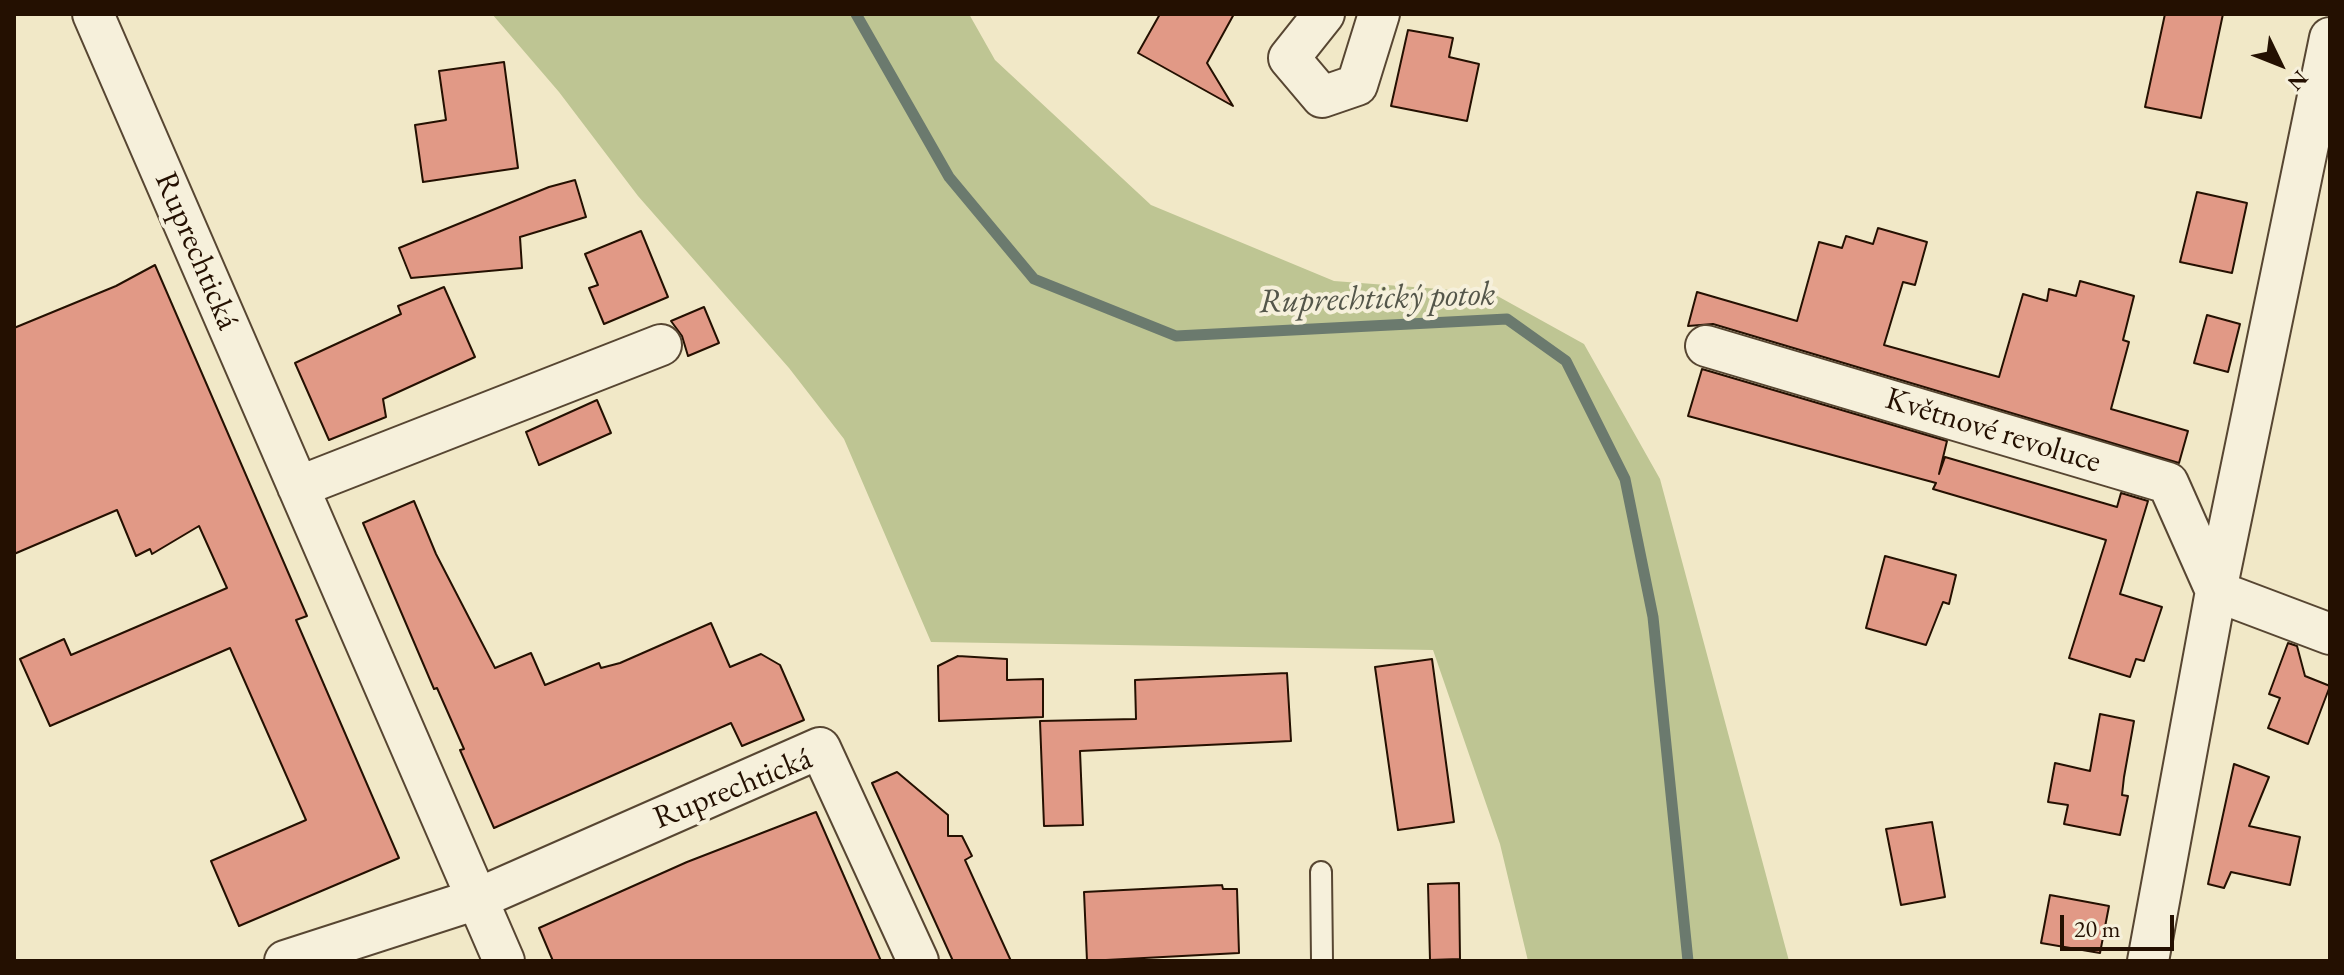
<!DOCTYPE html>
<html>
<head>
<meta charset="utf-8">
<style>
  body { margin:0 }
  #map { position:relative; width:2344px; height:975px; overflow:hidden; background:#f1e8c7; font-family:"EB Garamond",serif }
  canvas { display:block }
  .frame { position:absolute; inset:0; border:16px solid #241001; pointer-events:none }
  .north { position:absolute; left:2240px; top:24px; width:80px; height:80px; -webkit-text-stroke:6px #f6f0db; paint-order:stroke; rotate:133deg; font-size:22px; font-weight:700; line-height:32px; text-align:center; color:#241001 }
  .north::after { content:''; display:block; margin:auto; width:28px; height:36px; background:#241001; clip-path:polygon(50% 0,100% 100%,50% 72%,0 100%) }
  .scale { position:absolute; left:2060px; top:915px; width:114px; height:36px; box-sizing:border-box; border:4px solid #241001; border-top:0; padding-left:10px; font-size:24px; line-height:28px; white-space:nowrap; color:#241001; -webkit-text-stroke:6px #f6f0db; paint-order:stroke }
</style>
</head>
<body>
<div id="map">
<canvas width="2344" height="975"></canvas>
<div class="frame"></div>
<div class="north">N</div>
<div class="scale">20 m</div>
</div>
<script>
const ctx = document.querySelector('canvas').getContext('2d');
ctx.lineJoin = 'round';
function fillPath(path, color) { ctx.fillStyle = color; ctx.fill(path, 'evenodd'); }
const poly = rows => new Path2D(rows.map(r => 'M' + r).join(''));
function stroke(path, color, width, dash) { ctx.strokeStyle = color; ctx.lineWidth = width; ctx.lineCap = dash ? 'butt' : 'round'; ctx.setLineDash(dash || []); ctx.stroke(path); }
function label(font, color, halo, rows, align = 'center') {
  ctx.font = font + ' "EB Garamond",serif'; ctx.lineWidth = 8; ctx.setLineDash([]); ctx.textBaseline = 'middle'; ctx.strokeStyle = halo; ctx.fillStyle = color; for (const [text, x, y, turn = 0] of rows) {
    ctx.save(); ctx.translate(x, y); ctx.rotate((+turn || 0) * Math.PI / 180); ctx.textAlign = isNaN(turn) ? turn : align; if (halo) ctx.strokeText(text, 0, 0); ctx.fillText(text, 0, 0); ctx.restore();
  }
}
fillPath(poly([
  [492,14,969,14,995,60,1151,205,1334,281,1492,293,1584,344,1660,479,1789,961,1528,961,1500,844,1433,650,931,642,844,439,789,368,638,196,559,92]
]), '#bec593');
stroke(poly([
  [856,14,949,177,1034,279,1176,336,1507,319,1566,361,1625,479,1653,617,1688,961]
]), '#6b7a6e', 11);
const building = poly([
  [1160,14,1234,14,1207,63,1233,106,1138,53,1160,14],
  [2165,14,2223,14,2201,118,2145,107,2165,14],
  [1408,30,1453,38,1449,57,1479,64,1467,121,1391,106,1408,30],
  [504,62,518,168,423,182,415,125,446,120,439,71,504,62],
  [575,180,586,217,520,237,522,268,411,278,399,248,549,187,575,180],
  [2197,192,2247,203,2232,273,2180,262,2197,192],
  [1878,228,1927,242,1915,285,1903,282,1884,345,1999,377,2023,294,2047,301,2049,289,2076,296,2080,281,2134,296,2123,340,2129,342,2111,409,2188,431,2179,463,1713,324,1688,326,1697,292,1797,321,1819,242,1842,248,1846,236,1873,244,1878,228],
  [641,231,668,297,604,324,589,288,598,285,585,254,641,231],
  [155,265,307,616,296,620,399,858,239,926,211,861,306,820,230,648,50,726,20,659,64,639,71,655,227,588,199,526,152,554,150,549,136,556,117,510,14,554,14,328,116,286,155,265],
  [444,287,475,357,383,399,386,417,329,440,295,363,401,314,398,306,444,287],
  [704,307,719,343,688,356,682,336,671,321,704,307],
  [2207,315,2240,324,2228,372,2194,363,2207,315],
  [1702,369,1947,441,1939,474,1945,457,2117,507,2121,493,2148,501,2120,594,2162,607,2144,661,2136,659,2130,677,2069,658,2106,540,1933,489,1936,483,1688,416,1702,369],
  [597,400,611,433,539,465,526,432,597,400],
  [414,501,436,554,495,668,531,653,545,685,599,663,601,668,620,663,711,623,730,667,761,654,780,665,804,720,742,746,731,723,494,828,460,750,464,749,437,688,434,689,363,523,414,501],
  [1885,556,1956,575,1949,604,1943,602,1926,645,1866,628,1885,556],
  [2288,643,2297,646,2305,676,2330,686,2308,744,2268,728,2280,698,2269,694,2288,643],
  [958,656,1007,659,1007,680,1043,679,1043,717,939,721,938,666,958,656],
  [1432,659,1454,822,1398,830,1375,667,1432,659],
  [1287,673,1291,741,1080,751,1083,825,1044,826,1040,721,1136,719,1135,680,1287,673],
  [2100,714,2134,721,2124,777,2122,795,2128,796,2120,835,2064,824,2068,805,2048,802,2055,763,2090,771,2100,714],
  [2234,764,2269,777,2249,826,2300,837,2290,885,2231,872,2224,888,2208,884,2234,764],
  [897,772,948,815,948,836,962,836,972,856,965,860,1011,961,953,961,872,783,897,772],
  [816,812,881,961,553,961,539,928,687,862,816,812],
  [1932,822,1945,897,1901,905,1886,829,1932,822],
  [1459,883,1460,959,1430,960,1428,884,1459,883],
  [1222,885,1223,889,1237,889,1239,953,1087,961,1084,892,1222,885],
  [2050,895,2109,906,2100,953,2041,943,2050,895]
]);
fillPath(building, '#e19986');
stroke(building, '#241001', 2);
const lane = poly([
  [1321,872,1322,961]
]);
const street = poly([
  [93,14,504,961],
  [1324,14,1289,58,1322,97,1357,85,1379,14],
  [1706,346,2168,483,2216,591,2330,634],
  [298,487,661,345],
  [285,961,477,899,820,748,918,961],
  [2148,961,2216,591,2330,38]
]);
stroke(lane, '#574632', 24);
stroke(street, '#574632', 44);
stroke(lane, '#f6f0db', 20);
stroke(street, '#f6f0db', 40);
label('32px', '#241001', '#f6f0db', [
  ["Ruprechtická",196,251,67],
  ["Květnové revoluce",1993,431,17],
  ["Ruprechtická",733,789,-22]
]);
label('italic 34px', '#54564a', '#f6f0db', [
  ["Ruprechtický potok",1377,299,-2]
]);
</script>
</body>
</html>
